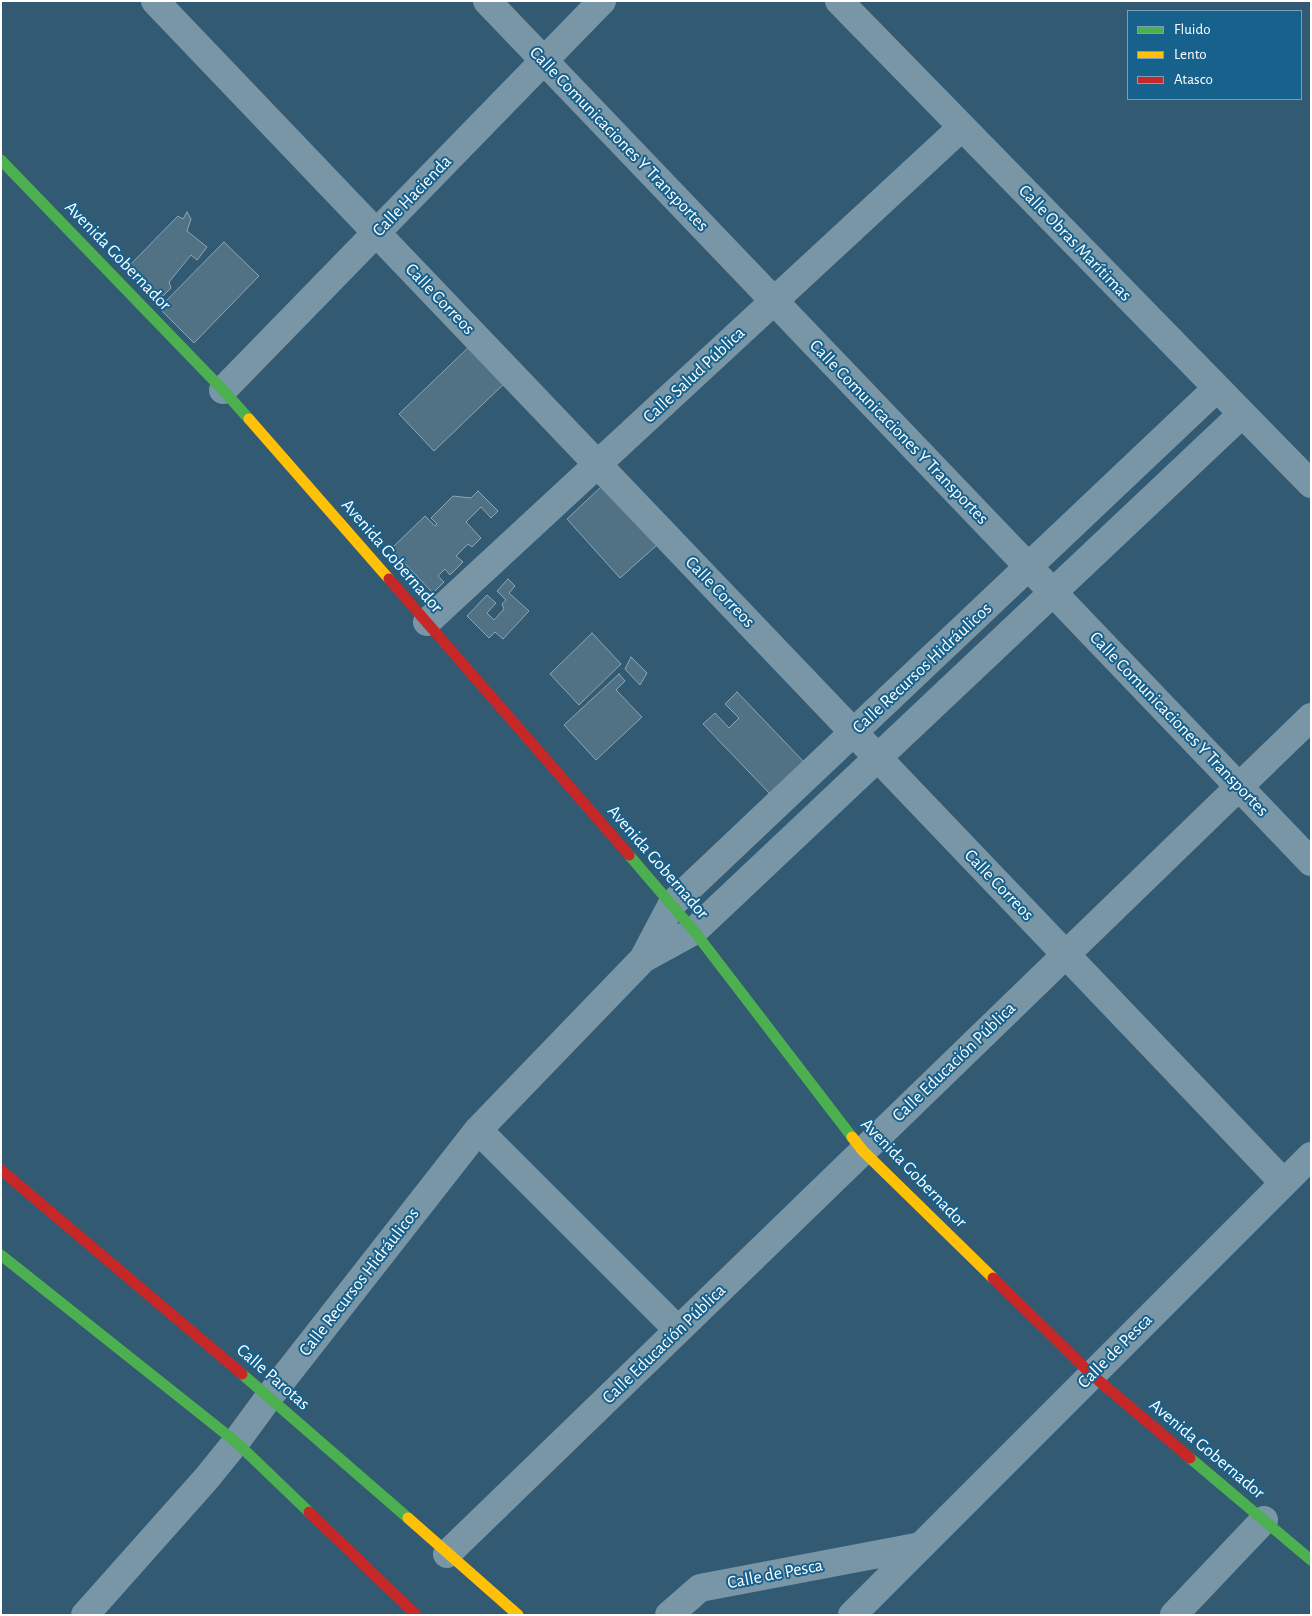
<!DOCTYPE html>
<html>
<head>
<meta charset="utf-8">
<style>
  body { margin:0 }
  #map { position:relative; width:1312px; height:1616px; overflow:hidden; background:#325a72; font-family:"Alegreya Sans",sans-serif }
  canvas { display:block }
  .frame { position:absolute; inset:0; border:2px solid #fff; pointer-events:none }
  .legend { position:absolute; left:1127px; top:10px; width:175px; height:90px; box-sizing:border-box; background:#17618d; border:1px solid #74a0bb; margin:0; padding:6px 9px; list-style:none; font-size:15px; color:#fff }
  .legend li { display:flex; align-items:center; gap:10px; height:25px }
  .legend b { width:25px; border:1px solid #74a0bb }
</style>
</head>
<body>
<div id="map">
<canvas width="1312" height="1616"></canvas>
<div class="frame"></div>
<ul class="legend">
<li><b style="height:6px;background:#4caf50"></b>Fluido</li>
<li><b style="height:6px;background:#ffc107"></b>Lento</li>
<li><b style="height:6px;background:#c62828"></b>Atasco</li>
</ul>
</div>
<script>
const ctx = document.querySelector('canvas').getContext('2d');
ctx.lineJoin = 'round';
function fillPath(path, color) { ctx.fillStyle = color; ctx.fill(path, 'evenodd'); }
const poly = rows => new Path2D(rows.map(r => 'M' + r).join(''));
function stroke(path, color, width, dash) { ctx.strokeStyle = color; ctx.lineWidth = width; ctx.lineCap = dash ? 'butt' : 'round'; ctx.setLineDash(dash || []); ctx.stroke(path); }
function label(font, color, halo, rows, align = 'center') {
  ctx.font = font + ' "Alegreya Sans",sans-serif'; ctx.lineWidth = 4; ctx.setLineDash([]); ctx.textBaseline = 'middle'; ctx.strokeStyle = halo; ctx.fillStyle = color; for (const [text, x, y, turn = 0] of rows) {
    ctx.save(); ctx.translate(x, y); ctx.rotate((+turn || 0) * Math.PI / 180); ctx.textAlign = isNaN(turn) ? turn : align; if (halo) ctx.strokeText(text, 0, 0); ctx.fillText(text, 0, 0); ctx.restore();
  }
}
const building = poly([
  [187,212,191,219,187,231,207,247,197,260,191,255,169,282,171,288,158,301,126,269,178,216,183,219,187,212],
  [224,242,259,276,194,343,159,308,224,242],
  [473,343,508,380,434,451,399,414,473,343],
  [603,485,657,545,620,578,567,519,603,485],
  [478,491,498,511,491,518,481,507,466,522,481,538,472,547,468,544,456,556,463,562,450,575,445,569,438,576,444,582,433,593,391,549,425,516,435,526,437,524,431,518,453,496,471,498,478,491],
  [508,579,515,586,509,593,529,611,503,639,495,632,489,638,467,616,487,595,496,603,487,613,494,620,504,609,502,604,506,600,497,591,508,579],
  [592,633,621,664,579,705,550,674,592,633],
  [631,657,647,673,640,685,625,669,631,657],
  [619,674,625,681,616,690,642,717,596,760,564,725,619,674],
  [737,692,804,762,771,795,703,724,715,713,729,728,739,718,725,704,737,692]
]);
fillPath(building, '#517184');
stroke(building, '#8ea6b5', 1);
stroke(poly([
  [155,1,1284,1183],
  [487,1,1311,862],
  [839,1,1311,484],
  [223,390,602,1],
  [427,622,962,127],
  [643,959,672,904,1217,388],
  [478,1130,678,1330],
  [447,1554,1311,717],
  [85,1615,206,1479,236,1442,269,1397,478,1130,643,959,694,931,1242,414],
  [669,1615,700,1588,921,1546],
  [852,1615,1311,1156],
  [1174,1615,1264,1520]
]), '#7996a6', 28);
stroke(poly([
  [1,160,223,390,249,419],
  [629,855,694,931,852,1137],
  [1,1255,236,1442,309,1512],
  [242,1374,408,1518],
  [1190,1458,1311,1560]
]), '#4caf50', 11);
stroke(poly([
  [249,419,389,579],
  [852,1137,863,1151,993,1278],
  [408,1518,518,1615]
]), '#ffc107', 11);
stroke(poly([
  [389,579,629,855],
  [1,1170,242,1374],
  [993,1278,1092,1375,1190,1458],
  [309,1512,416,1615]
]), '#c62828', 11);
label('18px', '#fff', '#17618d', [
  ["Calle Comunicaciones Y Transportes",619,139,46],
  ["Calle Hacienda",412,196,-46],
  ["Calle Obras Marítimas",1075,243,46],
  ["Avenida Gobernador",118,256,46],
  ["Calle Correos",440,299,46],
  ["Calle Salud Pública",694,375,-43],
  ["Calle Comunicaciones Y Transportes",899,432,46],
  ["Avenida Gobernador",392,556,49],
  ["Calle Correos",720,592,46],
  ["Calle Recursos Hidráulicos",922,668,-43],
  ["Calle Comunicaciones Y Transportes",1179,724,46],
  ["Avenida Gobernador",658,862,49],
  ["Calle Correos",999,885,46],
  ["Calle Educación Pública",954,1062,-44],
  ["Avenida Gobernador",914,1173,46],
  ["Calle Recursos Hidráulicos",359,1282,-52],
  ["Calle Educación Pública",664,1344,-44],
  ["Calle de Pesca",1115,1351,-45],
  ["Calle Parotas",273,1377,41],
  ["Avenida Gobernador",1207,1449,40],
  ["Calle de Pesca",775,1574,-11]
]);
</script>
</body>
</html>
